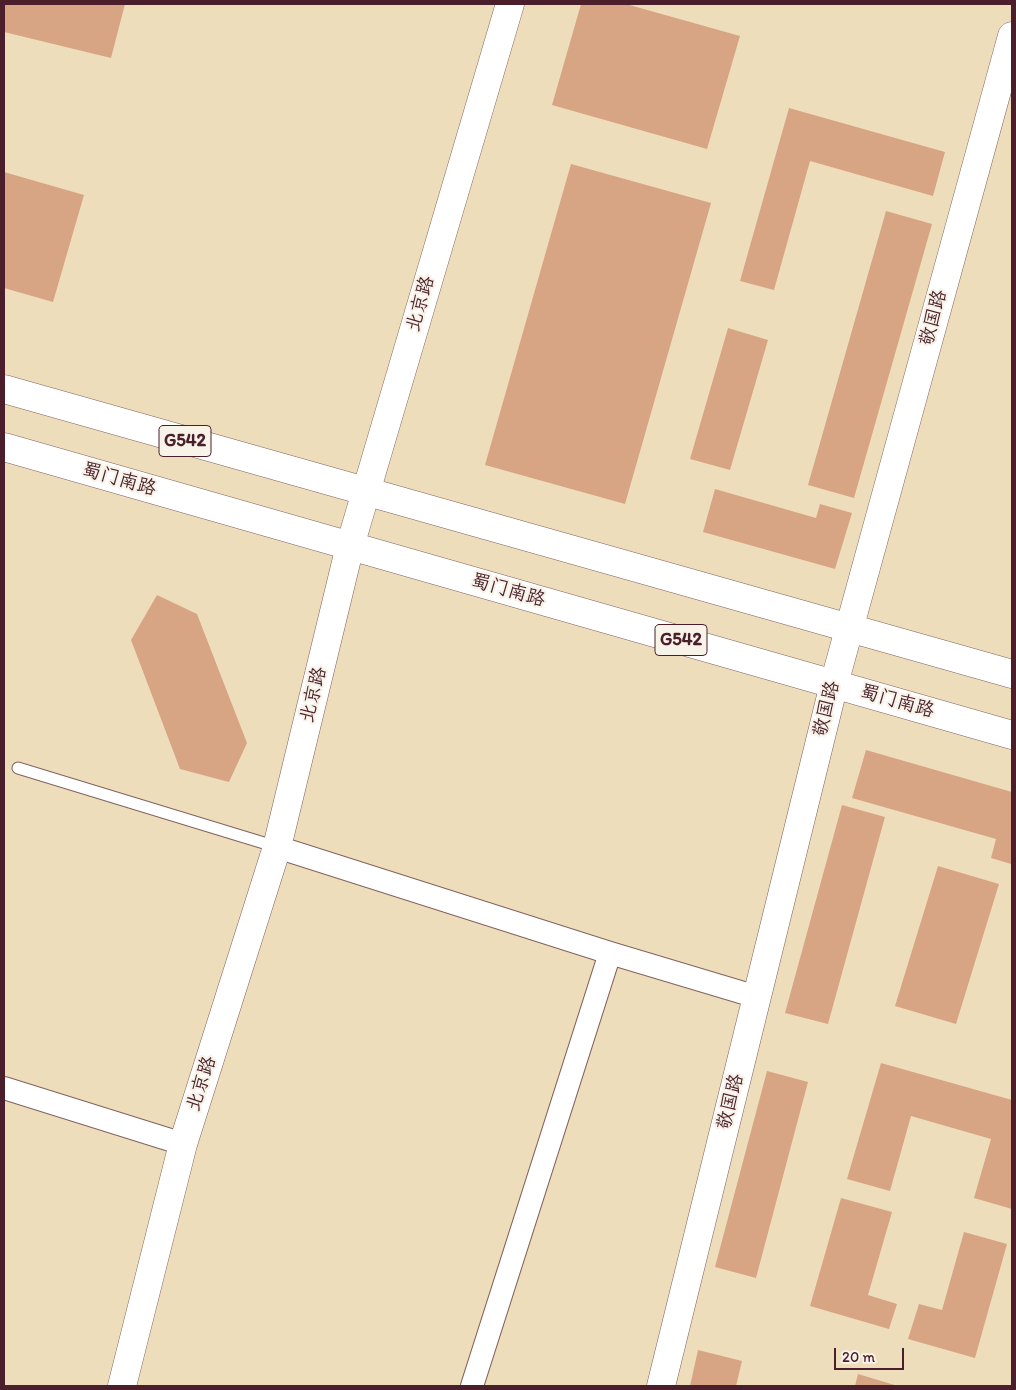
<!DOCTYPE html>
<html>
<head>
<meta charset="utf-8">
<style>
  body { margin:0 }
  #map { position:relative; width:1016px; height:1390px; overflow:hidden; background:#edb; font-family:Itim,sans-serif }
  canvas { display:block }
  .frame { position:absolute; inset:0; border:5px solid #4a1f2b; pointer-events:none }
  .scale { position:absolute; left:834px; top:1348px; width:70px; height:22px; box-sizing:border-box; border:2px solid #4a1f2b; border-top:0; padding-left:6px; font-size:15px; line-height:18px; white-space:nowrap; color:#4a1f2b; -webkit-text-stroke:4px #f7f3e8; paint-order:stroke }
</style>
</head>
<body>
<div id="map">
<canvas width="1016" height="1390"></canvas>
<div class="frame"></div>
<div class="scale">20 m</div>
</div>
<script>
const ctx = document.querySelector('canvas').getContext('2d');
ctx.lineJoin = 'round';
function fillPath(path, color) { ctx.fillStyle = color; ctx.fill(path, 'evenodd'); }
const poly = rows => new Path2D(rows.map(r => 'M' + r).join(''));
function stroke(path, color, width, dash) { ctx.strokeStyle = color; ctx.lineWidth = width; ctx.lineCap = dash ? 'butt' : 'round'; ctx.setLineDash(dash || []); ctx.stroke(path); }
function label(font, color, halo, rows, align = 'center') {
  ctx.font = font + ' Itim,"LXGW WenKai TC",sans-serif'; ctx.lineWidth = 4.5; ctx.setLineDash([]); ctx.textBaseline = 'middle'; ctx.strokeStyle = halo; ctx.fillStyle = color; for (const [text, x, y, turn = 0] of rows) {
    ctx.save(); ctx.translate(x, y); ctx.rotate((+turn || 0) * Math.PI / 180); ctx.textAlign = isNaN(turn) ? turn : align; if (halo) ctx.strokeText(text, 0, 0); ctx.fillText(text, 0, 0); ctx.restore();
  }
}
fillPath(poly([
  [4,4,125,4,111,58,4,32],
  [581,4,626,4,740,36,707,149,552,105],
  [789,108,945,152,933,196,810,161,774,290,740,281],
  [571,164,711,203,625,504,485,465],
  [4,172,84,195,53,302,4,288],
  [886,211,932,224,854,498,808,485],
  [728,328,768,340,730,470,690,459],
  [715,489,816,518,820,504,852,513,835,569,703,532],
  [157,595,197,614,247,743,229,782,180,769,131,640],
  [866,750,1012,792,1012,858,1011,864,991,858,996,839,852,798],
  [842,805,885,817,828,1024,785,1013],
  [938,866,999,884,956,1024,895,1006],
  [881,1063,1012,1100,1012,1209,974,1198,991,1139,911,1116,890,1191,847,1179],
  [767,1071,808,1082,756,1278,715,1267],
  [841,1198,892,1212,868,1295,897,1304,889,1329,810,1306],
  [964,1232,1007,1244,975,1358,908,1339,919,1304,942,1310],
  [698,1350,742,1361,736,1386,690,1386],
  [858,1374,898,1386,855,1386]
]), '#d8a584');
const service = poly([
  [18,768,277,847]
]);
const minor = poly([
  [277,847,610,953,757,997],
  [4,1088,183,1144],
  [472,1386,610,953]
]);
const tertiary = poly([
  [122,1386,183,1144,277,847,350,546,510,4],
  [661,1386,834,684,1012,36]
]);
const trunk = poly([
  [4,389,1012,674],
  [4,447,1012,735]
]);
stroke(service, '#83625d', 13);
stroke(minor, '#83625d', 24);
stroke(tertiary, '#83625d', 29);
stroke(trunk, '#83625d', 29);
stroke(service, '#fff', 11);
stroke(minor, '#fff', 22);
stroke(tertiary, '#fff', 28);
stroke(trunk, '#fff', 28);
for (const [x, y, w] of [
  [185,441,52],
  [681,640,52]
]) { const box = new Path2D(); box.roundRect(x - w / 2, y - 15.5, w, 31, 4); ctx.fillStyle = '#f7f3e8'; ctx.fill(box); stroke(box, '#4a1f2b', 1); }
label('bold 18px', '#4a1f2b', null, [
  ["G542",185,441],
  ["G542",681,640]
]);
label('19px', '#4a1f2b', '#f7f3e8', [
  ["北京路",421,304,-74],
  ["敬国路",934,318,-75],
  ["蜀门南路",119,480,16],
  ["蜀门南路",508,591,16],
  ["北京路",314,695,-76],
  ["蜀门南路",897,702,16],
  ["敬国路",827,709,-76],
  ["北京路",202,1084,-72],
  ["敬国路",731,1102,-76]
]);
</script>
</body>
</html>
